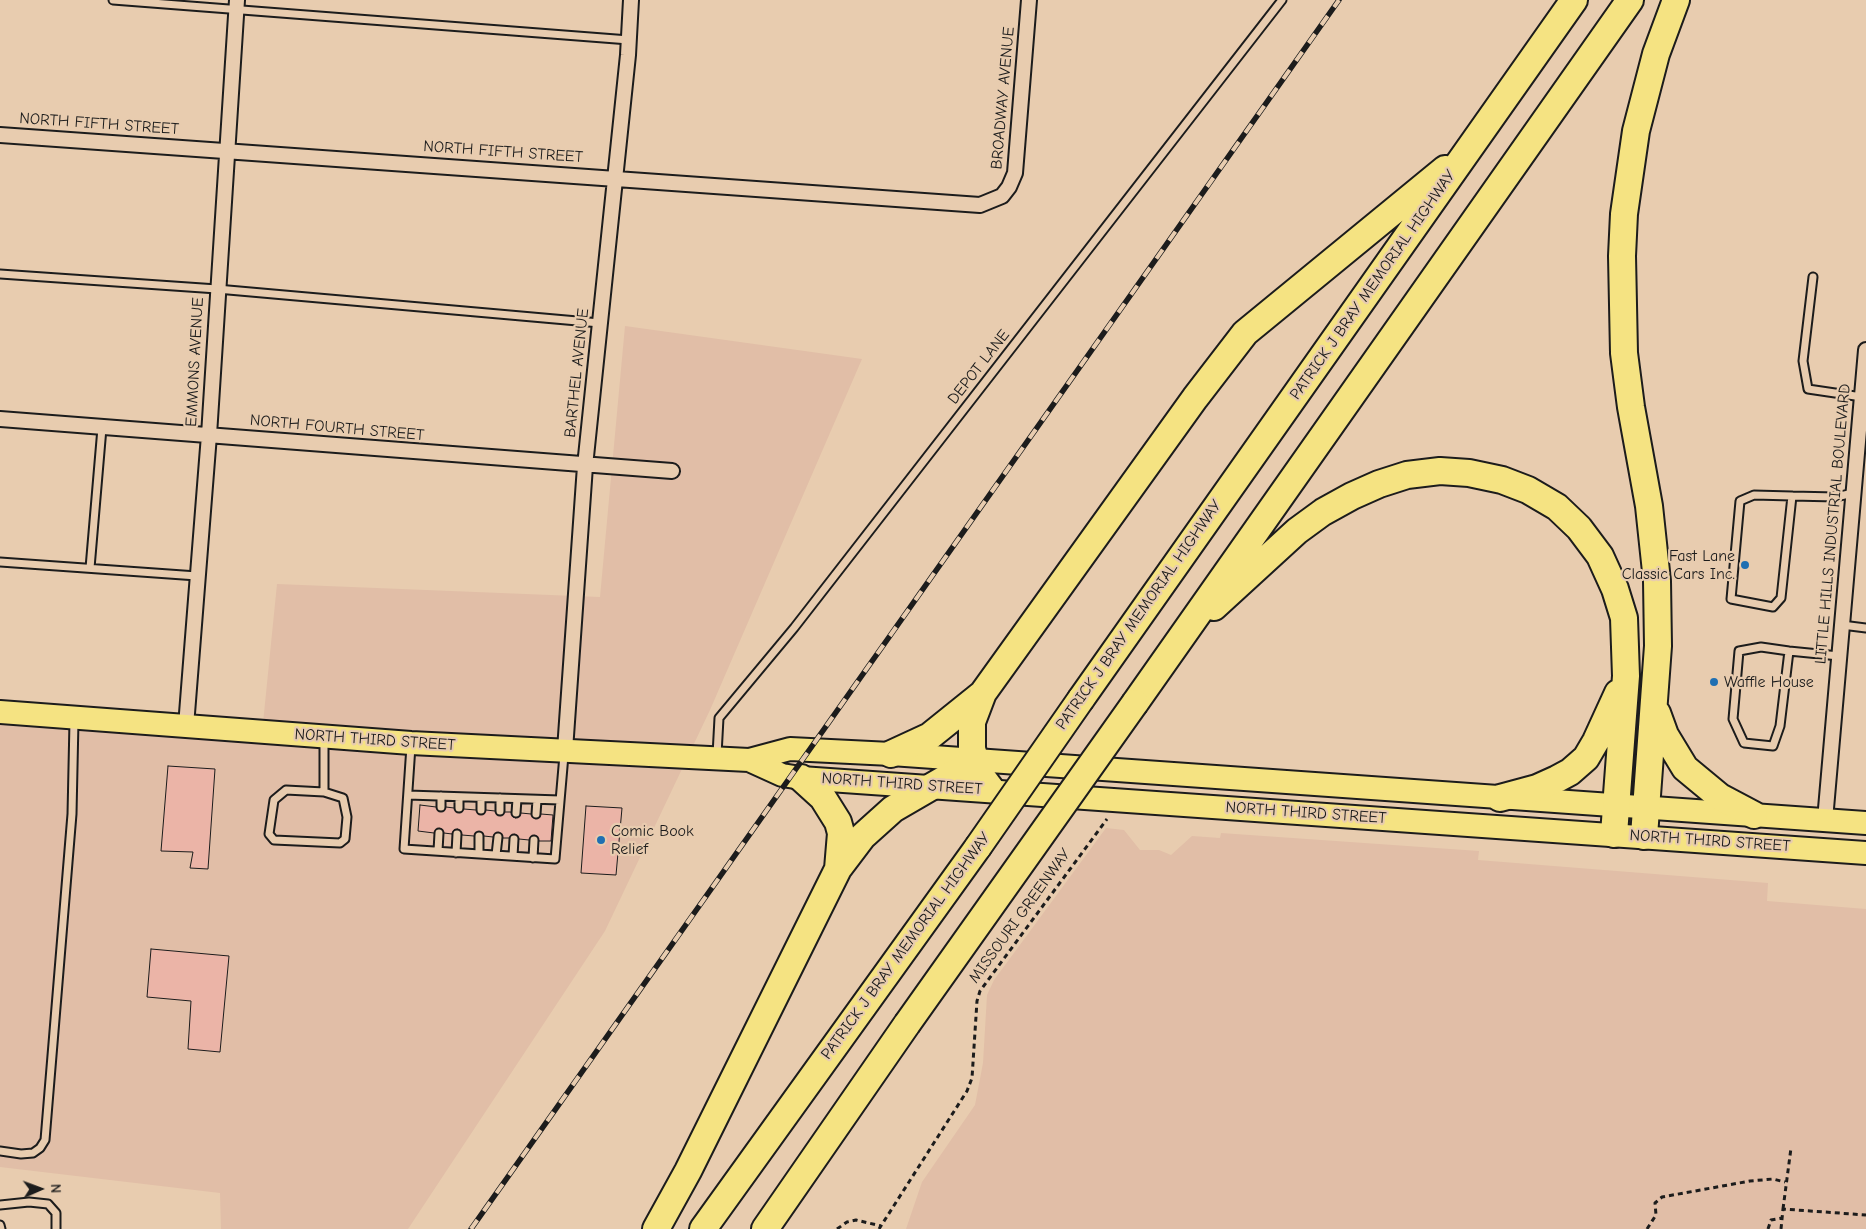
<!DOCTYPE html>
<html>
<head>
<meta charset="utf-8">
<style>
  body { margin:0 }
  #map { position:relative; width:1866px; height:1229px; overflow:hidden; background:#e8ccaf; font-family:"Comic Neue",sans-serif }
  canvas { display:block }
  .north { position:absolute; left:15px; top:1164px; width:50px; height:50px; -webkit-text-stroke:4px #e8ccaf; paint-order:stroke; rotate:88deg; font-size:14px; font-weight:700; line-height:20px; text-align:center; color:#1c1c1c }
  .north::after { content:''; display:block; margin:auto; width:18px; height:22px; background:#1c1c1c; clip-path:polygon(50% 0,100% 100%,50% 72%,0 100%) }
</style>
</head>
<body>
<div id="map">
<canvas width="1866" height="1229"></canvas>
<div class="north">N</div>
</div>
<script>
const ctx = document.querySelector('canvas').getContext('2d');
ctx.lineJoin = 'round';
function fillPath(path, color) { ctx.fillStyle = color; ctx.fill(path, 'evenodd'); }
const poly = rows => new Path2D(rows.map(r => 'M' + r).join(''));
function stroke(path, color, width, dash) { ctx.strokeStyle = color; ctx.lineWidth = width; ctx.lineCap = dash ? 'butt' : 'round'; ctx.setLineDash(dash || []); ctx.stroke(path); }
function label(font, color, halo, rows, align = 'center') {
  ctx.font = font + ' "Comic Neue",sans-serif'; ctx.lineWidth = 4.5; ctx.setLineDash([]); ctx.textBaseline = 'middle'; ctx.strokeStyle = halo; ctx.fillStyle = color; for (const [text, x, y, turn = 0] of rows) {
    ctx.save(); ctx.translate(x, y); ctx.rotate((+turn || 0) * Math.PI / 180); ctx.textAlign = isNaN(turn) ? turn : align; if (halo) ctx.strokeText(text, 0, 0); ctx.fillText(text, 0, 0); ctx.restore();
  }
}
fillPath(poly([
  [625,326,862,359,710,710,605,931,408,1229,221,1229,220,1193,0,1167,0,724,261,743,277,584,600,597],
  [1106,828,1124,830,1140,850,1159,850,1171,855,1192,836,1220,838,1221,833,1479,851,1478,860,1768,883,1767,901,1866,909,1866,1229,906,1229,922,1182,975,1105,983,1063,987,995,994,980]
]), '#e1bea7');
const building = poly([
  [168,766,215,769,208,869,190,868,193,852,161,851,168,766],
  [420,805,436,807,441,812,446,807,454,808,459,813,464,809,476,810,481,815,486,810,495,811,500,816,505,812,511,812,513,817,516,818,521,813,531,814,536,819,541,814,553,815,551,841,539,841,535,835,529,840,519,839,515,834,509,838,503,838,498,832,493,837,484,836,479,831,474,836,462,835,458,829,454,830,452,834,444,833,440,828,434,833,418,831,420,805],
  [586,806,622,808,616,875,581,873,586,806],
  [151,949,229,956,220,1052,188,1049,191,1001,147,997,151,949]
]);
fillPath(building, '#ebb4a7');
stroke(building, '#1c1c1c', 1);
const service = poly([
  [113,0,629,40],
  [0,274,217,289,600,323],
  [1813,277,1803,361,1808,389,1862,397],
  [1792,496,1781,598,1773,607,1731,599,1740,501,1754,495,1792,496,1836,497,1853,493],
  [0,562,197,576],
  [90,568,102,428],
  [1842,625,1866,628],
  [1789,651,1780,726,1773,746,1744,743,1733,719,1739,651,1761,647,1789,651,1839,656],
  [411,746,404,849,555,859,564,755],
  [717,755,719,718,794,628,1282,0],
  [324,792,286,790,274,800,269,834,274,840,340,843,345,839,347,817,343,798,324,792,324,740],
  [408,795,560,800],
  [441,807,441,796],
  [459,808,459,797],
  [481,810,481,798],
  [500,811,500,798],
  [516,813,517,799],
  [536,814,537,800],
  [438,851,439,833],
  [456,853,457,834],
  [479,854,479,836],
  [496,855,498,837],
  [513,856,514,839],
  [533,858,534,840],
  [0,1151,21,1154,33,1153,40,1148,45,1140,72,814,74,721],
  [0,1205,29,1202,48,1204,56,1213,56,1229],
  [0,1225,1,1229]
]);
const minor = poly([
  [0,135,980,205,1002,196,1009,187,1015,173,1029,0],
  [0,419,672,471],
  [186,726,209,435,237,0],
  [565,750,585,466,628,55,631,0],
  [1825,820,1866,350]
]);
const primary = poly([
  [0,712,411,743,749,760,790,749,891,754,1866,823],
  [749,760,782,775,801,778,1866,853]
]);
const motorway = poly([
  [1214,607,1297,531,1323,512,1352,496,1379,484,1407,475,1440,471,1469,473,1502,480,1528,490,1557,507,1579,528,1600,556,1615,589,1624,618,1626,676,1614,834],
  [1081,699,1574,0],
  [1135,703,1630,0],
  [1657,713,1665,735,1685,768,1720,797,1754,815],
  [891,754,930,736,981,695],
  [801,778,823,798,838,822,841,833,838,869],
  [991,789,979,773,972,749,972,722,983,693,1195,398,1245,333,1445,169],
  [1500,798,1537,788,1557,779,1570,772,1586,758,1596,741,1618,693],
  [1644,836,1658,646,1657,581,1649,506,1631,407,1624,353,1622,256,1624,214,1636,131,1656,54,1676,0],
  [656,1229,688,1171,838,869,863,836,893,809,974,762],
  [703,1229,978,847],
  [765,1229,907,1024]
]);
stroke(service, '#1c1c1c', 11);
stroke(minor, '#1c1c1c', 18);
stroke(primary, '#1c1c1c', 26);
stroke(motorway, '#1c1c1c', 30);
stroke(poly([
  [1783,1209,1791,1148],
  [837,1229,847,1222,856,1220,881,1226],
  [879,1229,967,1091,972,1078,977,1001,980,991,1107,819],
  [1647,1229,1656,1215,1655,1203,1662,1197,1750,1181,1773,1179,1785,1182],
  [1768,1229,1771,1220,1782,1218],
  [1781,1229,1783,1209,1866,1215]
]), '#1c1c1c', 3, [5, 4]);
stroke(service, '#e8ccaf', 7);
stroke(minor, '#e8ccaf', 14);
stroke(primary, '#f5e382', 22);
stroke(motorway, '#f5e382', 26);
const rail = poly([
  [471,1229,1339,0]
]);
stroke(rail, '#1c1c1c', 5.5);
stroke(rail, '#e8ccaf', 4, [11]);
const motorwayBridge = poly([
  [978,847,1081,699],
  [907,1024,1135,703]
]);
stroke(motorwayBridge, '#1c1c1c', 30, []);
stroke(motorwayBridge, '#f5e382', 26);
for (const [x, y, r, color] of [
  [1745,565,5,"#1f6fb2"],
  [1714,682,5,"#1f6fb2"],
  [601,840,5,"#1f6fb2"]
]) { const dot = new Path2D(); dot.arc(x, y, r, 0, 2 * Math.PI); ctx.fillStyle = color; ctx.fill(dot); stroke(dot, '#e8ccaf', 2); }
label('16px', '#1c1c1c', '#e8ccaf', [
  ["BROADWAY AVENUE",1003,98,-85],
  ["NORTH FIFTH STREET",99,124,4],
  ["NORTH FIFTH STREET",503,152,4],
  ["PATRICK J BRAY MEMORIAL HIGHWAY",1373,285,-55],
  ["EMMONS AVENUE",195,362,-87],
  ["DEPOT LANE",979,367,-52],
  ["BARTHEL AVENUE",577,373,-84],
  ["NORTH FOURTH STREET",337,428,5],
  ["LITTLE HILLS INDUSTRIAL BOULEVARD",1833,524,-85],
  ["PATRICK J BRAY MEMORIAL HIGHWAY",1139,615,-55],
  ["NORTH THIRD STREET",375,740,4],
  ["NORTH THIRD STREET",902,784,4],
  ["NORTH THIRD STREET",1306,813,4],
  ["NORTH THIRD STREET",1710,841,4],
  ["MISSOURI GREENWAY",1020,916,-54],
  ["PATRICK J BRAY MEMORIAL HIGHWAY",906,946,-54]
]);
label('16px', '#1c1c1c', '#e8ccaf', [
  ["Fast Lane",1735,556,"right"],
  ["Classic Cars Inc.",1735,574,"right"],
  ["Waffle House",1724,682],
  ["Comic Book",611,831],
  ["Relief",611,849]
], 'left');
</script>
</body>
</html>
